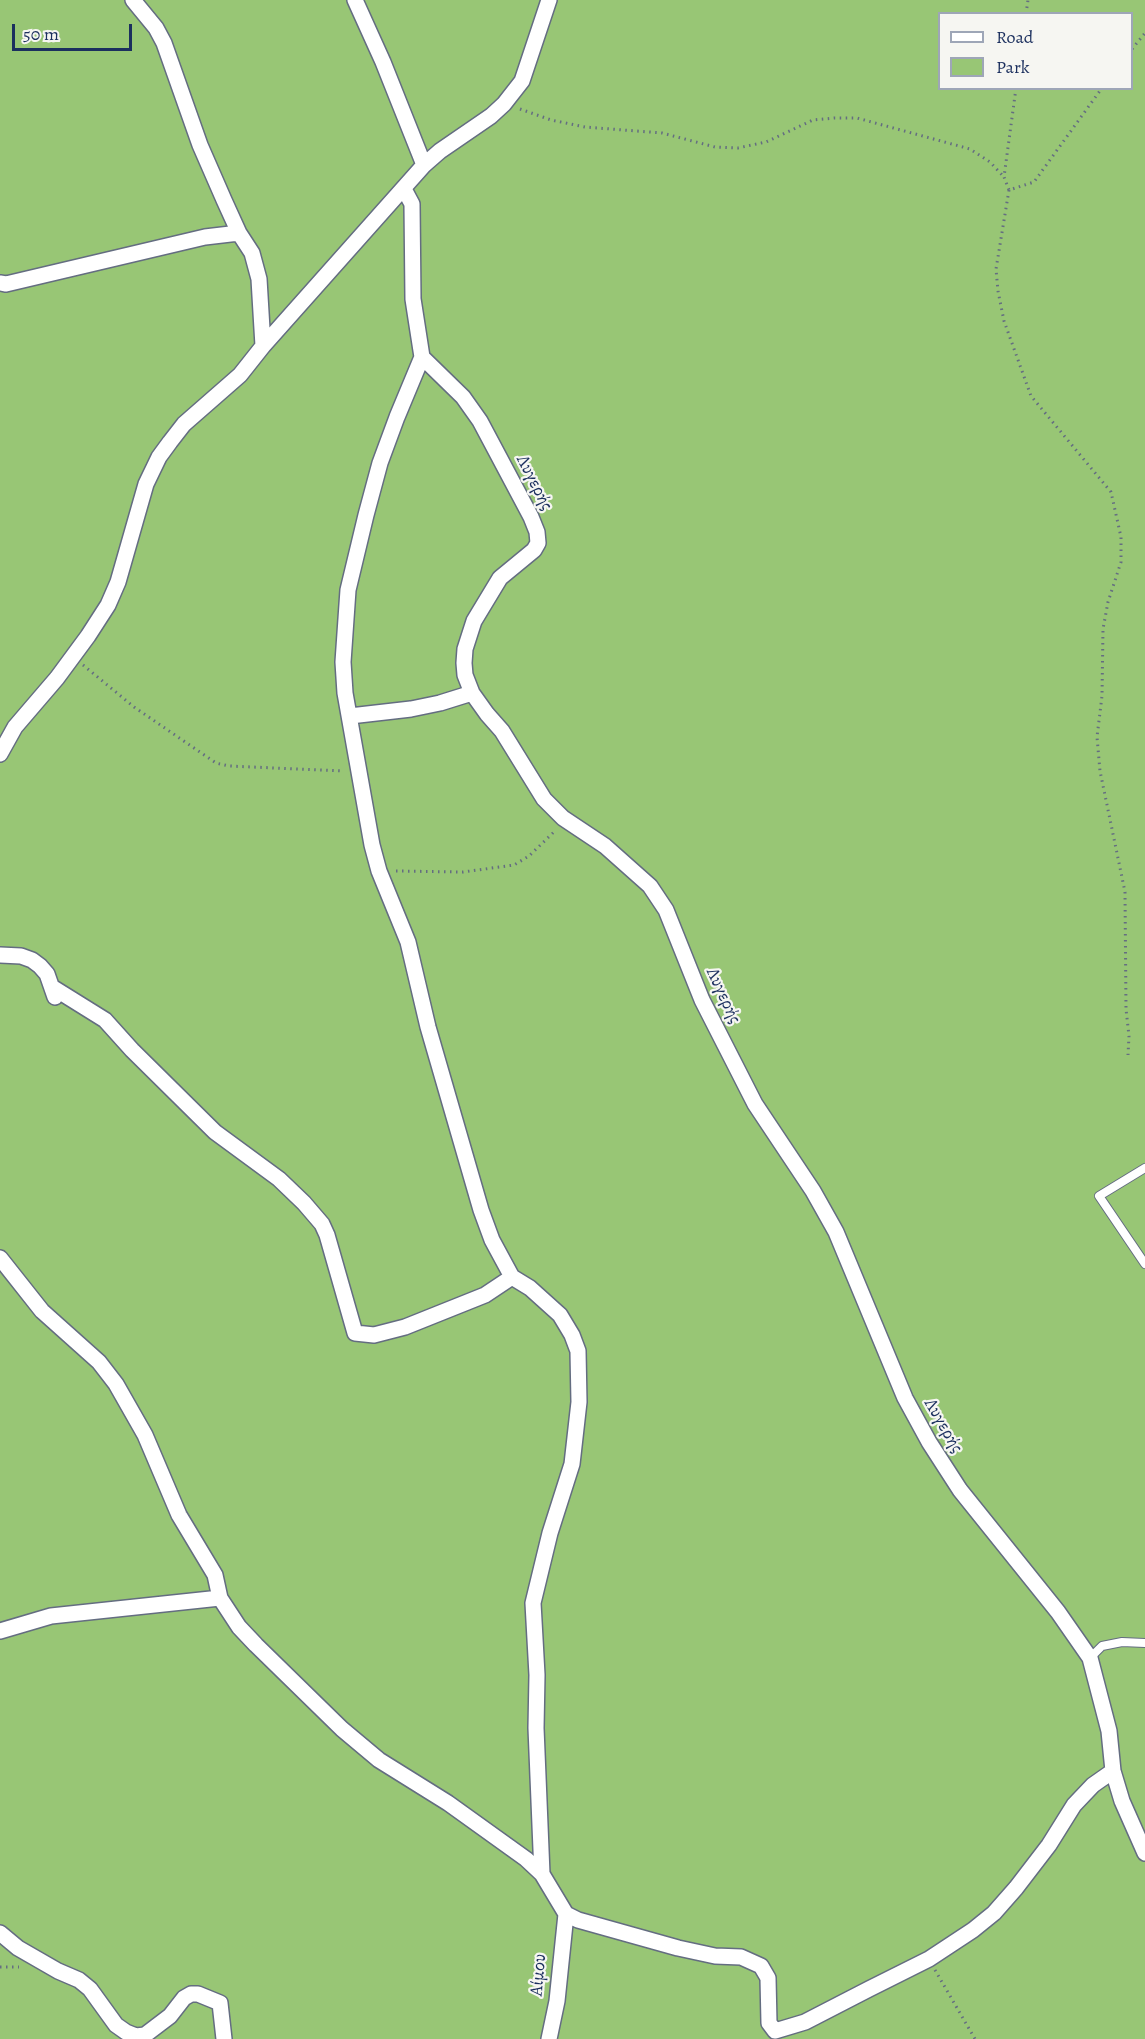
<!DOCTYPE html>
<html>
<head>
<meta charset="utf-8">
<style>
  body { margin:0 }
  #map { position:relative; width:1145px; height:2039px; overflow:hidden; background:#ece1c3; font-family:Alegreya,serif }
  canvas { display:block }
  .legend { position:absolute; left:938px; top:12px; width:195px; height:78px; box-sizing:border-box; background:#f6f6f2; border:2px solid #9ea6b7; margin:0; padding:8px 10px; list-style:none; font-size:18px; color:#1b2f5e }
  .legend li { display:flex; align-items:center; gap:12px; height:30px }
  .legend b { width:30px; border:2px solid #9ea6b7 }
  .scale { position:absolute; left:12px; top:24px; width:120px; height:27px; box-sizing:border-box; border:3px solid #1b2f5e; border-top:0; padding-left:8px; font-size:18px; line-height:21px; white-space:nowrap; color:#1b2f5e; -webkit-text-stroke:4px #f6f6f2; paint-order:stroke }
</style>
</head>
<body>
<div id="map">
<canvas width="1145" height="2039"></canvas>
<ul class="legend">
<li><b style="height:8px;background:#fff"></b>Road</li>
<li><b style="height:16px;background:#98c675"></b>Park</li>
</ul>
<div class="scale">50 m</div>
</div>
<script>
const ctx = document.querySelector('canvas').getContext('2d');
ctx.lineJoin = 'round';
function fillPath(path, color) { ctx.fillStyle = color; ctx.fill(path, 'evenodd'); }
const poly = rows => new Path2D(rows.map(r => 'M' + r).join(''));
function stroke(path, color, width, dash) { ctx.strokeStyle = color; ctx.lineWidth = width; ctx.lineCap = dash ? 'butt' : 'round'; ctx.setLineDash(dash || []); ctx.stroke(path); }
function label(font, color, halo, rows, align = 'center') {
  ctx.font = font + ' Alegreya,serif'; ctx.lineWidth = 4.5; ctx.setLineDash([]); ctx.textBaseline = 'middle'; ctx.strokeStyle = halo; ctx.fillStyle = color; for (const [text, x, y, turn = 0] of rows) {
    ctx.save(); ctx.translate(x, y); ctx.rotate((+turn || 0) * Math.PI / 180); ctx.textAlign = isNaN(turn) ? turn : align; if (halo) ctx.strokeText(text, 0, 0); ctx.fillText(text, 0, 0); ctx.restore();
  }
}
fillPath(poly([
  [0,0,1145,0,1145,2039,0,2039],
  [940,14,1132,14,1132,88,940,88]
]), '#98c675');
const service = poly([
  [1145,1168,1099,1196,1145,1264],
  [1090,1658,1102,1646,1122,1642,1145,1643]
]);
const minor = poly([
  [133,0,156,28,164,43,200,145,224,200,239,233,252,253,259,279,263,346],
  [355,0,383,62,424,165],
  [404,189,412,204,413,299,422,357,463,397,480,421,531,517,537,532,538,543,534,550,500,578,474,621,465,649,464,663,465,675,472,693,487,714,502,731,544,799,563,818,605,846,650,886,666,910,702,1000,755,1104,813,1191,836,1232,905,1398,929,1442,960,1490,1058,1612,1090,1658,1109,1731,1113,1771,1122,1801,1145,1853],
  [0,283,6,284,205,237,239,233],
  [422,357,397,417,380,463,366,515,348,590,343,662,345,693,372,845,379,871,408,942,428,1027,481,1210,492,1240,512,1277,530,1288,560,1315,572,1335,578,1351,579,1402,572,1464,550,1533,533,1603,537,1675,536,1728,542,1874],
  [350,716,411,709,440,703,472,693],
  [0,754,15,727,57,678,88,636,108,605,118,582,146,484,159,457,170,442,184,424,240,375,263,346,424,165,440,151,491,116,504,104,522,81,549,0],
  [0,955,21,956,32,960,40,966,47,974,55,997],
  [52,987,105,1020,132,1050,215,1132,279,1179,304,1203,322,1224,327,1235,355,1333,374,1335,405,1327,485,1295,512,1277],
  [0,1258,42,1311,99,1362,116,1384,145,1435,179,1515,215,1575,220,1598,239,1627,256,1645,342,1729,379,1760,448,1803,526,1859,542,1874,566,1914,578,1920,678,1948,715,1956,741,1957,761,1966,768,1978,769,2023,775,2031,805,2022,869,1989,929,1959,973,1930,994,1913,1016,1888,1049,1845,1074,1805,1093,1785,1113,1771],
  [0,1631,51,1616,220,1598],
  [0,1933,18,1948,58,1971,79,1980,90,1989,116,2025,126,2032,136,2036,145,2035,170,2016,184,1998,191,1994,198,1994,220,2003,224,2039],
  [549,2039,557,2001,566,1914]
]);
stroke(service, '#646d81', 10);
stroke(minor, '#646d81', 18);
stroke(poly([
  [1026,14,1028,0],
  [1132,49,1145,33],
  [1016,88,1004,177,1009,190,1034,182,1102,88],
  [520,109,551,120,585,127,662,133,715,147,738,148,766,142,813,120,835,118,857,118,970,149,990,162,1004,177],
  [1009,190,996,269,998,291,1004,321,1031,396,1111,492,1121,537,1121,562,1108,602,1103,629,1102,696,1097,737,1100,771,1125,892,1126,1009,1129,1036,1128,1055],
  [83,665,134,707,216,763,229,766,344,771],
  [396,871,463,872,514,865,529,856,556,830],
  [0,1967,19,1967],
  [935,1970,975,2039]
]), '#646d81', 3, [1.5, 4.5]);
stroke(service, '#fff', 8);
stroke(minor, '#fff', 15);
label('18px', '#1b2f5e', '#f6f6f2', [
  ["Λυγερής",534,483,63],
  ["Λυγερής",723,996,65],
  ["Λυγερής",943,1426,60],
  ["Αίμου",539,1975,-85]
]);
</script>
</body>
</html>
